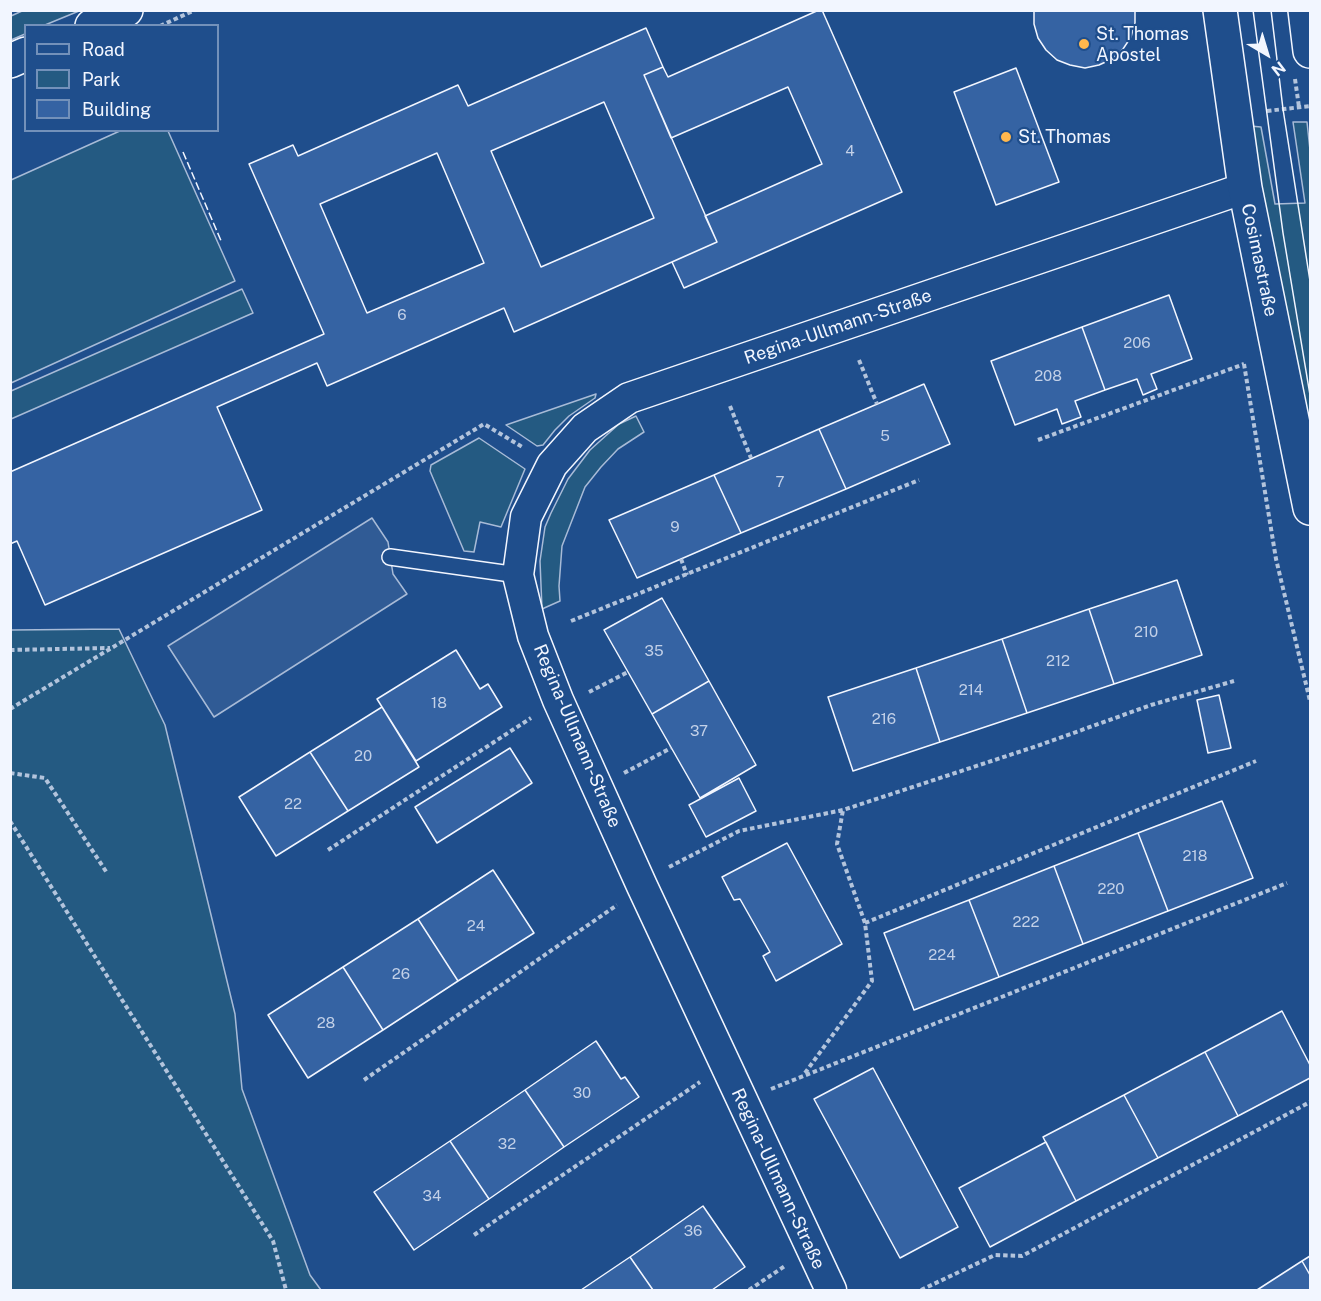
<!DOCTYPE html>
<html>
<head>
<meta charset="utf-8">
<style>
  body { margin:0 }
  #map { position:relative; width:1321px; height:1301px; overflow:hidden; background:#1f4e8c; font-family:"Public Sans",sans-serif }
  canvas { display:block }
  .frame { position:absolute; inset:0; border:12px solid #f2f6ff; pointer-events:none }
  .legend { position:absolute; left:24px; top:24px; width:195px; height:108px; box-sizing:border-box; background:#1f4e8c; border:2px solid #7391ba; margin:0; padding:8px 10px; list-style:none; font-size:18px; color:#f2f6ff }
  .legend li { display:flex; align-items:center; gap:12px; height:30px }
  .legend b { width:30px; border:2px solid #7391ba }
  .north { position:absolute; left:1237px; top:24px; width:60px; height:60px; -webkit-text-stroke:4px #1f4e8c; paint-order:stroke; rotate:142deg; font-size:16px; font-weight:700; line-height:24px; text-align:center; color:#f2f6ff }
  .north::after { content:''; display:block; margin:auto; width:21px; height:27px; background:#f2f6ff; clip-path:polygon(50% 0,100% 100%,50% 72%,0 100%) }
</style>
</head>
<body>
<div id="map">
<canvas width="1321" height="1301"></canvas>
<div class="frame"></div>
<ul class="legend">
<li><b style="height:8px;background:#1f4e8c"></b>Road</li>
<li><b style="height:16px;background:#245a82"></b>Park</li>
<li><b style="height:16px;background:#3563a3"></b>Building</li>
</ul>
<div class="north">N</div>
</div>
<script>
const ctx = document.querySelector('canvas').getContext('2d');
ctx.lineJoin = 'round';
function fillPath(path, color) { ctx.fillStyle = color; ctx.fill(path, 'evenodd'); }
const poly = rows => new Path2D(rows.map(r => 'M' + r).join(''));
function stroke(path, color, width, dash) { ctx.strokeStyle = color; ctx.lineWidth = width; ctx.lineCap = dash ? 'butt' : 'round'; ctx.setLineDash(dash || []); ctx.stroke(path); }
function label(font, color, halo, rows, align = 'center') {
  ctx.font = font + ' "Public Sans",sans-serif'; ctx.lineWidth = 4.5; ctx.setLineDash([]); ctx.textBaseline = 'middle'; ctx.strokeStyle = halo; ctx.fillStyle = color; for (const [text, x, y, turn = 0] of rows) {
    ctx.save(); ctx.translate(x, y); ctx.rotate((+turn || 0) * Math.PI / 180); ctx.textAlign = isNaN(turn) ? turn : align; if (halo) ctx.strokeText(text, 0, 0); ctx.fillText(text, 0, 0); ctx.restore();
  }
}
const green = poly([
  [22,11,22,10,79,11,45,25,26,26,25,34,11,40,11,16,22,11],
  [1293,122,1307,122,1310,150,1310,441,1250,126,1261,127,1275,204,1305,203,1293,122],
  [122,130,168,131,235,281,11,383,11,180,122,130],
  [242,289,253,313,11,419,11,391,242,289],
  [596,394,595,398,569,416,555,430,543,445,537,446,506,425,596,394],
  [636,416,644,432,618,449,601,467,585,487,562,546,559,586,560,601,542,609,540,561,545,527,551,513,568,479,590,450,619,424,636,416],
  [479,438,525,469,501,527,480,522,474,552,464,551,430,471,431,465,479,438],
  [119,629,165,725,235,1014,242,1089,310,1275,321,1290,11,1290,11,630,119,629]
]);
fillPath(green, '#245a82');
stroke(green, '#a8bbd7', 1.5);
const parking = poly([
  [372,518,388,542,393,574,407,594,214,717,168,646,372,518]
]);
fillPath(parking, '#305b95');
stroke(parking, '#a8bbd7', 1.5);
const building = poly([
  [819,10,822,10,902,192,684,288,672,262,717,242,705,216,822,164,788,87,671,138,644,75,663,67,668,77,819,10],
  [1034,10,1135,10,1135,23,1131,37,1123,49,1112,59,1099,65,1085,68,1070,65,1057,60,1046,50,1038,38,1034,24,1034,10],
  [646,28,663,67,644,75,717,242,514,332,504,308,327,386,317,363,217,407,262,510,45,605,17,541,10,544,10,472,324,334,249,164,293,145,298,156,458,85,468,106,646,28],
  [604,102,654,218,541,267,491,151,604,102],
  [437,153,484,263,367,313,320,204,437,153],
  [1016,68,1059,182,996,205,954,92,1016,68],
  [1169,295,1192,359,1151,374,1157,389,1143,395,1137,379,1105,390,1082,327,1169,295],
  [1082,327,1105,390,1075,401,1081,417,1062,424,1057,409,1015,425,991,361,1082,327],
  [924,384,950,444,846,489,819,429,924,384],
  [819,429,846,489,741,533,714,475,819,429],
  [714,475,741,533,637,578,609,520,714,475],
  [1177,580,1202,655,1114,684,1089,609,1177,580],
  [662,598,709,681,652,714,604,630,662,598],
  [1089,609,1114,684,1027,713,1002,639,1089,609],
  [1002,639,1027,713,940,742,916,668,1002,639],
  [456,650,480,689,488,684,502,707,416,761,377,699,456,650],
  [916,668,940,742,853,771,828,697,916,668],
  [709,681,756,765,700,798,652,714,709,681],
  [1219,695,1231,748,1208,753,1197,700,1219,695],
  [382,707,419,767,348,811,310,752,382,707],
  [510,748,532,783,437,843,415,807,510,748],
  [310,752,348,811,276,856,239,797,310,752],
  [739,778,756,811,706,837,689,805,739,778],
  [1222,801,1253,878,1168,911,1138,833,1222,801],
  [1138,833,1168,911,1083,944,1054,866,1138,833],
  [787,843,842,944,776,981,763,956,770,952,740,899,734,900,722,877,787,843],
  [1054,866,1083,944,999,977,969,900,1054,866],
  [493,870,534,933,458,981,418,919,493,870],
  [969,900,999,977,914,1010,884,933,969,900],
  [418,919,458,981,383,1030,343,967,418,919],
  [343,967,383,1030,308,1078,268,1015,343,967],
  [1282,1011,1310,1065,1310,1078,1238,1116,1205,1052,1282,1011],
  [596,1041,621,1079,625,1077,639,1097,564,1147,525,1090,596,1041],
  [1205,1052,1238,1116,1158,1158,1124,1095,1205,1052],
  [873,1068,958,1227,900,1258,814,1099,873,1068],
  [525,1090,564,1147,489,1199,450,1141,525,1090],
  [1124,1095,1158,1158,1076,1201,1043,1137,1124,1095],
  [450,1141,489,1199,414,1250,374,1192,450,1141],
  [1046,1142,1076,1201,990,1247,959,1188,1046,1142],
  [703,1206,745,1267,712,1290,653,1290,630,1257,703,1206],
  [1310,1256,1310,1275,1302,1261,1310,1256],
  [630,1257,653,1290,581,1290,630,1257],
  [1302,1261,1310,1275,1310,1290,1257,1290,1302,1261]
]);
fillPath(building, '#3563a3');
stroke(building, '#f2f6ff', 1.5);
const lane = poly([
  [390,557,518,575]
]);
const street = poly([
  [831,1290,642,886,558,700,533,636,518,575,526,517,552,465,585,428,629,398,1245,188]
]);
const secondary = poly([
  [1220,10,1245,188,1310,508],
  [1305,10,1310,51],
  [92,26,126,10],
  [10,61,26,54]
]);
stroke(lane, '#f2f6ff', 18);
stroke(street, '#f2f6ff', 33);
stroke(secondary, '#f2f6ff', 36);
stroke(poly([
  [160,26,195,10],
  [1295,79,1299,107],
  [1267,111,1310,106],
  [859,360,877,404],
  [1244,364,1276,559,1310,701],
  [730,406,751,458],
  [1038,440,1244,364],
  [681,559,687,575],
  [571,621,919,480],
  [10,650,110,648],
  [589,692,628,672],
  [10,709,484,424,524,448],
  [10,773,45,778,107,873],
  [624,773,671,748],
  [10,821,273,1241,286,1290],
  [328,850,531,718],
  [669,867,739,831,843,810,1040,745,1151,705,1234,681],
  [865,923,1256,761],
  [805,1073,872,981,865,923,837,844,843,810],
  [364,1080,617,905],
  [771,1089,1287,883],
  [474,1235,700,1082],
  [749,1290,785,1266],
  [921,1290,995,1255,1022,1256,1310,1102]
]), '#b3c4dc', 4, [4.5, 3]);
stroke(lane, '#1f4e8c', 15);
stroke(street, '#1f4e8c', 30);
stroke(secondary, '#1f4e8c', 33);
stroke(poly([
  [1253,10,1283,233,1310,395],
  [1271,10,1283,109,1310,281]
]), '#f2f6ff', 1.5);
stroke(poly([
  [183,152,222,243]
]), '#f2f6ff', 1.5, [8, 3]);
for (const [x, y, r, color] of [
  [1084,44,6,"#ffb74d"],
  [1006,137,6,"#ffb74d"]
]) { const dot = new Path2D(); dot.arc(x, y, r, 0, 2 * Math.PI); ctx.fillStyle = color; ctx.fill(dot); stroke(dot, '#1f4e8c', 2); }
label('15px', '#c3d1e8', null, [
  ["4",850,151],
  ["6",402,315],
  ["206",1137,343],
  ["208",1048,376],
  ["5",885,436],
  ["7",780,482],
  ["9",675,527],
  ["210",1146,632],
  ["35",654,651],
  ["212",1058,661],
  ["214",971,690],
  ["18",439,703],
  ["216",884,719],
  ["37",699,731],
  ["20",363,756],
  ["22",293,804],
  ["218",1195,856],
  ["220",1111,889],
  ["222",1026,922],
  ["24",476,926],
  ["224",942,955],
  ["26",401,974],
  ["28",326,1023],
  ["30",582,1093],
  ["32",507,1144],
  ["34",432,1196],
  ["36",693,1231]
]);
label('18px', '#f2f6ff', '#1f4e8c', [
  ["St. Thomas",1096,34],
  ["Apostel",1096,55],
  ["St. Thomas",1018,137]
], 'left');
label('18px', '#f2f6ff', '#1f4e8c', [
  ["Cosimastraße",1259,260,78],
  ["Regina-Ullmann-Straße",838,327,-19],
  ["Regina-Ullmann-Straße",577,736,67],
  ["Regina-Ullmann-Straße",778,1179,65]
]);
</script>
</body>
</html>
